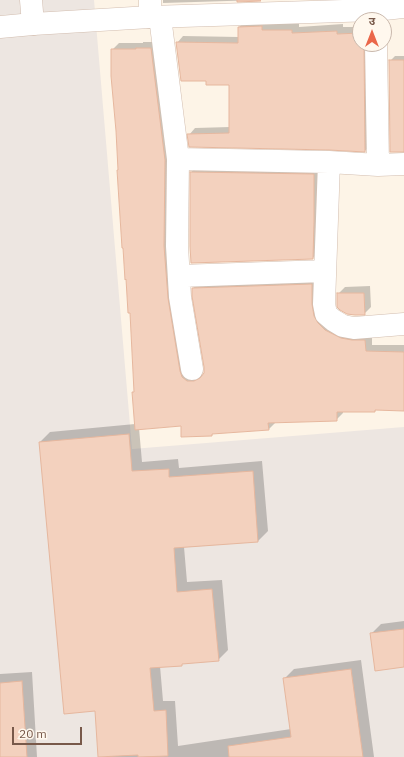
<!DOCTYPE html>
<html>
<head>
<meta charset="utf-8">
<style>
  body { margin:0 }
  #map { position:relative; width:404px; height:757px; overflow:hidden; background:#fdf4e7; font-family:"IBM Plex Sans","Noto Sans Devanagari",sans-serif }
  canvas { display:block }
  .north { position:absolute; left:352px; top:12px; width:40px; height:40px; box-sizing:border-box; background:#fff8ee; border:1px solid #c9b8ac; border-radius:50%; rotate:0deg; font-size:11px; font-weight:700; line-height:16px; text-align:center; color:#78594a }
  .north::after { content:''; display:block; margin:auto; width:14px; height:18px; background:#ea674a; clip-path:polygon(50% 0,100% 100%,50% 72%,0 100%) }
  .scale { position:absolute; left:12px; top:727px; width:70px; height:18px; box-sizing:border-box; border:2px solid #78594a; border-top:0; padding-left:5px; font-size:12px; line-height:14px; white-space:nowrap; color:#78594a; -webkit-text-stroke:3px #fff8ee; paint-order:stroke }
</style>
</head>
<body>
<div id="map">
<canvas width="404" height="757"></canvas>
<div class="north">उ</div>
<div class="scale">20 m</div>
</div>
<script>
const ctx = document.querySelector('canvas').getContext('2d');
ctx.lineJoin = 'round';
function fillPath(path, color) { ctx.fillStyle = color; ctx.fill(path, 'evenodd'); }
const poly = rows => new Path2D(rows.map(r => 'M' + r).join(''));
function stroke(path, color, width, dash) { ctx.strokeStyle = color; ctx.lineWidth = width; ctx.lineCap = dash ? 'butt' : 'round'; ctx.setLineDash(dash || []); ctx.stroke(path); }
fillPath(poly([
  [0,0,94,0,132,449,404,427,404,757,0,757]
]), '#ede6e1');
fillPath(poly([
  [163,0,260,0,163,3],
  [245,21,299,23,299,27,343,24,343,27,360,27,360,44,370,44,371,144,365,151,189,135,195,128,230,127,230,84,207,80,177,43,183,36,239,37,239,27],
  [143,42,158,42,195,374,202,375,205,373,205,367,193,288,200,282,319,278,318,296,372,333,372,345,404,345,404,410,377,409,375,411,343,411,343,413,336,420,276,422,269,429,213,433,212,435,182,425,139,428,142,462,178,459,179,468,262,461,268,531,258,541,184,547,187,582,222,580,228,650,218,660,183,663,181,665,160,666,163,701,175,701,178,746,291,729,284,679,294,669,361,660,374,757,107,757,96,710,40,442,50,432,135,424,133,393,135,391,131,312,112,50,119,43,143,43],
  [395,56,404,56,404,151,390,61],
  [198,166,320,168,319,251,313,258,191,172],
  [370,286,371,307,364,314,338,294,345,287],
  [404,621,404,666,371,634,381,624],
  [32,672,37,757,0,757,0,674]
]), '#0003');
const building = poly([
  [237,0,260,0,261,1,237,2,237,0],
  [262,26,262,30,292,30,292,33,337,31,337,34,360,33,360,44,364,44,365,152,329,150,189,147,187,134,229,133,229,85,206,85,206,81,181,81,176,42,238,43,238,27,262,26],
  [136,48,151,48,165,160,164,246,168,298,180,371,182,377,187,381,194,381,200,378,204,373,204,367,192,296,192,288,312,284,312,304,314,316,318,323,325,330,341,338,352,340,365,340,366,351,404,352,404,411,375,410,375,412,337,412,337,421,268,423,269,430,212,434,212,436,181,437,181,426,135,430,132,392,134,392,130,313,128,313,126,279,125,280,123,248,122,248,117,170,118,170,116,131,111,76,111,49,136,49,136,48],
  [389,60,404,60,404,152,390,152,389,60],
  [190,172,314,174,314,222,313,259,191,263,190,246,190,172],
  [337,293,364,293,365,315,355,315,347,314,340,310,337,307,337,293],
  [129,434,132,471,169,469,169,477,253,471,258,542,174,548,177,592,212,589,219,661,182,664,182,666,150,668,154,711,166,710,168,756,138,757,138,755,98,757,95,711,64,714,39,442,129,434],
  [404,629,404,667,375,671,370,633,404,629],
  [351,669,363,757,229,757,228,746,291,737,283,678,351,669],
  [22,681,27,757,0,757,0,683,22,681]
]);
fillPath(building, '#f3d1be');
stroke(building, '#e6b79e', 1);
const minor = poly([
  [31,0,33,24],
  [150,0,150,17],
  [160,17,178,159,177,246,180,297,192,369],
  [376,44,378,165],
  [178,159,329,162,324,304,326,314,333,320,343,326,354,328,404,324],
  [329,162,378,165,404,164],
  [179,276,325,271]
]);
const tertiary = poly([
  [0,27,33,24,150,17,375,10,404,7]
]);
stroke(minor, '#d2bdaf', 23);
stroke(tertiary, '#d2bdaf', 23);
stroke(minor, '#fff', 22);
stroke(tertiary, '#fff', 22);
</script>
</body>
</html>
